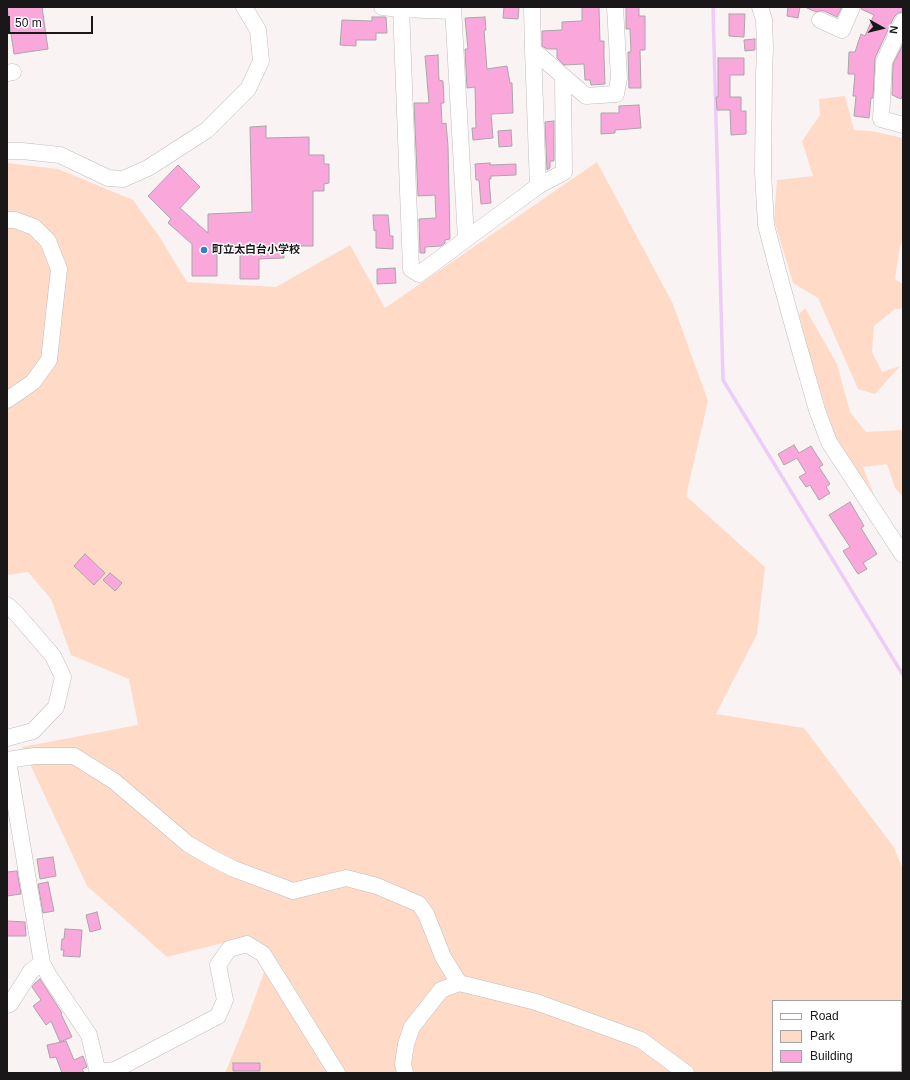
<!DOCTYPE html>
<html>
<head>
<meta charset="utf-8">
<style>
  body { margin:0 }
  #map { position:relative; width:910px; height:1080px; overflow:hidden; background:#f9f3f4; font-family:Arial,sans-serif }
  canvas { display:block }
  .frame { position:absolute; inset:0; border:8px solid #191717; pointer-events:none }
  .legend { position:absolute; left:772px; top:1000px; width:130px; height:72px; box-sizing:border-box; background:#fff; border:1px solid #a3a2a2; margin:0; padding:5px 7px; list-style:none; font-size:12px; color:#191717 }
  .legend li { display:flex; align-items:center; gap:8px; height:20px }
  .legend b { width:20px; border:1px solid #a3a2a2 }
  .north { position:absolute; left:862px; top:8px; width:40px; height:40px; -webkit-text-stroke:3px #fff; paint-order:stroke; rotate:98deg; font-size:11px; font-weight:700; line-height:16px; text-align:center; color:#191717 }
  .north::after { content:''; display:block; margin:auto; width:14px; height:18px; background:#191717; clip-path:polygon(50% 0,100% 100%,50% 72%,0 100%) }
  .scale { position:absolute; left:8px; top:16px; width:85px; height:18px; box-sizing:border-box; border:2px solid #191717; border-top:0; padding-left:5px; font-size:12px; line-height:14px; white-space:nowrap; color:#191717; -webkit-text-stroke:3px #fff; paint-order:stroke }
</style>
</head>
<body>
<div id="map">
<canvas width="910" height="1080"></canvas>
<div class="frame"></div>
<ul class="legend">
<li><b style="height:5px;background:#fff"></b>Road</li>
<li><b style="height:11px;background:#ffdbc7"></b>Park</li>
<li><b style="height:11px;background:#faa8db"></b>Building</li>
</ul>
<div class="north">N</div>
<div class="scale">50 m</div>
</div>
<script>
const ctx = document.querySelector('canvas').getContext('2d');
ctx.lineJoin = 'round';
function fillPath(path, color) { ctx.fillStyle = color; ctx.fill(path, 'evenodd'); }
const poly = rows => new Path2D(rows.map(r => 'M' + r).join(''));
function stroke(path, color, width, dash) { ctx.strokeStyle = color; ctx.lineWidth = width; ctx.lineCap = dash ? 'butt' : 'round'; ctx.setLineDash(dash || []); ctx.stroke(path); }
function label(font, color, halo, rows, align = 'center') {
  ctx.font = font + ' Arial,"Noto Sans JP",sans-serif'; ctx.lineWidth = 3; ctx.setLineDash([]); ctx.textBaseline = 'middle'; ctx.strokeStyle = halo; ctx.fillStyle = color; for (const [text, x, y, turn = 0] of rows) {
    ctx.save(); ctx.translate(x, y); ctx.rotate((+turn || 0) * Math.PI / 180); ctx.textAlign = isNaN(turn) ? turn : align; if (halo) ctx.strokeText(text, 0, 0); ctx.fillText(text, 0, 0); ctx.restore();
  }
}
fillPath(poly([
  [845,96,854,130,871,131,903,138,903,239,899,250,895,279,903,284,903,309,895,309,874,326,872,352,882,372,900,366,875,394,858,389,818,298,793,283,774,220,777,180,813,176,802,141,820,115,819,99],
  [597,162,673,304,708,401,686,496,765,567,757,634,716,714,804,728,893,846,903,869,903,1073,225,1073,247,1020,270,955,247,937,167,957,87,886,22,747,138,725,129,679,71,655,51,599,28,572,7,575,7,163,58,169,133,200,159,236,187,282,276,287,350,245,385,308],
  [773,1001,901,1001,901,1071,773,1071],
  [805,308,837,364,850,412,866,432,903,430,903,497,895,488,887,464,863,467,877,503,835,438,812,366,799,314]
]), '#ffdbc7');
stroke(poly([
  [713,7,723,380,903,675]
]), '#eeccf8', 3.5);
const building = poly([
  [7,7,42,7,48,49,14,54,7,7],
  [504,7,519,7,518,19,503,18,504,7],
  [582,7,599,7,600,41,604,41,604,57,605,84,591,85,590,80,585,80,584,64,564,65,557,58,557,49,547,49,542,46,542,31,562,30,562,22,582,21,582,7],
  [626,7,639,7,639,16,645,16,645,50,640,50,641,88,629,88,628,52,631,52,630,29,626,29,626,7],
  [788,7,800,7,798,18,787,16,788,7],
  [805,7,842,7,837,17,824,11,819,11,816,12,805,7],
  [861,7,903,7,903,12,898,13,894,17,875,58,873,98,871,98,869,118,854,116,856,96,853,96,855,74,848,74,849,52,855,52,861,34,865,36,874,15,861,9,861,7],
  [729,14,745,14,744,37,729,36,729,14],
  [372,17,386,17,387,33,376,33,376,40,356,40,356,46,340,45,342,20,372,21,372,17],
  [485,17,486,30,484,30,487,69,507,66,510,83,512,83,513,113,491,114,493,138,473,140,472,128,476,128,475,87,467,88,465,49,468,49,465,18,485,17],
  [755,39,755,50,745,51,744,40,755,39],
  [903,44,903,94,901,99,892,95,893,64,903,44],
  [438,55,439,80,443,81,444,103,441,103,442,124,446,123,448,146,450,239,445,240,445,243,441,246,425,247,425,253,420,253,419,219,436,218,435,195,418,196,414,103,429,103,425,56,438,55],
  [718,58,744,58,744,75,730,75,730,97,741,97,741,111,746,111,746,134,731,135,730,110,717,110,716,97,718,97,718,58],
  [639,105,641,128,615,130,615,133,601,134,601,113,619,113,619,106,639,105],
  [554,121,554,161,550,161,550,168,547,170,545,122,554,121],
  [266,126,266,138,309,137,309,155,324,155,324,164,329,164,329,183,324,184,324,191,313,191,313,246,284,246,284,258,259,259,259,279,240,279,240,252,217,252,217,276,192,276,192,244,168,223,171,219,148,196,178,165,200,187,180,208,208,233,208,214,252,212,250,127,266,126],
  [511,130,512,146,499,147,498,131,511,130],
  [490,163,490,165,516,164,516,175,491,176,491,179,489,179,491,203,481,204,479,180,476,180,475,164,490,163],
  [373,215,388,215,390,236,393,236,393,249,376,248,376,230,374,231,373,215],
  [395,268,396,283,377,284,377,269,395,268],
  [794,445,799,453,811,446,823,465,819,467,830,484,826,487,830,493,819,500,810,485,806,487,799,477,806,473,797,458,784,465,778,454,794,445],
  [850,502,864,526,861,528,877,554,863,563,867,569,858,574,843,551,850,547,829,515,850,502],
  [85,554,105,573,94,585,74,566,85,554],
  [110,573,122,583,115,591,103,580,110,573],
  [53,857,56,876,40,879,37,859,53,857],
  [17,871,21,894,7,896,7,872,17,871],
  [48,882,54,911,43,913,38,884,48,882],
  [97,912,101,929,90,932,86,915,97,912],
  [7,921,25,922,26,936,7,936,7,921],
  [65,929,82,930,80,957,63,956,64,950,61,950,62,939,64,939,65,929],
  [40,979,62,1013,61,1014,72,1037,60,1042,51,1021,46,1025,33,1006,41,1000,32,987,35,983,40,979],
  [66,1041,74,1060,83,1056,87,1067,82,1069,84,1073,62,1073,56,1057,50,1058,47,1045,66,1041],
  [233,1063,260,1063,260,1071,233,1071,233,1063]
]);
fillPath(building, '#faa8db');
stroke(building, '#aaa5a8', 1);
const minor = poly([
  [382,7,400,9,453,11],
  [401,7,411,269,419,274,538,186,533,50],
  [453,7,466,239],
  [532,7,533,50,586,96,616,94,619,78,615,7],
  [760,7,764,20,765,47,764,75,763,172,766,225,778,271,795,333,817,410,829,442,903,555],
  [820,20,842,30,852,7],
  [903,21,884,62,881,119,903,125],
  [7,73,13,72],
  [7,151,22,151,60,155,108,178,123,179,148,168,207,130,248,89,261,61,258,30,244,7],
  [538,186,564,172,563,76],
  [7,220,15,220,34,227,48,241,59,269,49,360,33,382,7,400],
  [7,605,16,613,53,656,63,677,56,707,33,731,7,738],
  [7,760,35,756,74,756,114,781,188,844,212,858,234,869,293,891,346,878,377,886,419,904,426,914,443,957,459,983],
  [7,763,9,767,42,963,49,976,89,1035,98,1073],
  [7,1005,10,1004,31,971,42,963],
  [98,1072,115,1070,218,1016,225,1000,218,965,229,949,247,944,263,954,337,1073],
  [405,1073,403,1064,406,1044,412,1027,441,990,459,983,536,1002,641,1040,686,1073]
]);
stroke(minor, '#c2bcbd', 17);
stroke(minor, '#fff', 16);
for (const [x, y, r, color] of [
  [204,250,4,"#2d82d0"]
]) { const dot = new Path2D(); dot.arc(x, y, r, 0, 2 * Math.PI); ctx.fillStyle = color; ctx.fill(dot); stroke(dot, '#fff', 1.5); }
label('bold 11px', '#191717', '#fff', [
  ["町立太白台小学校",212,250]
], 'left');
</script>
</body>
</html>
